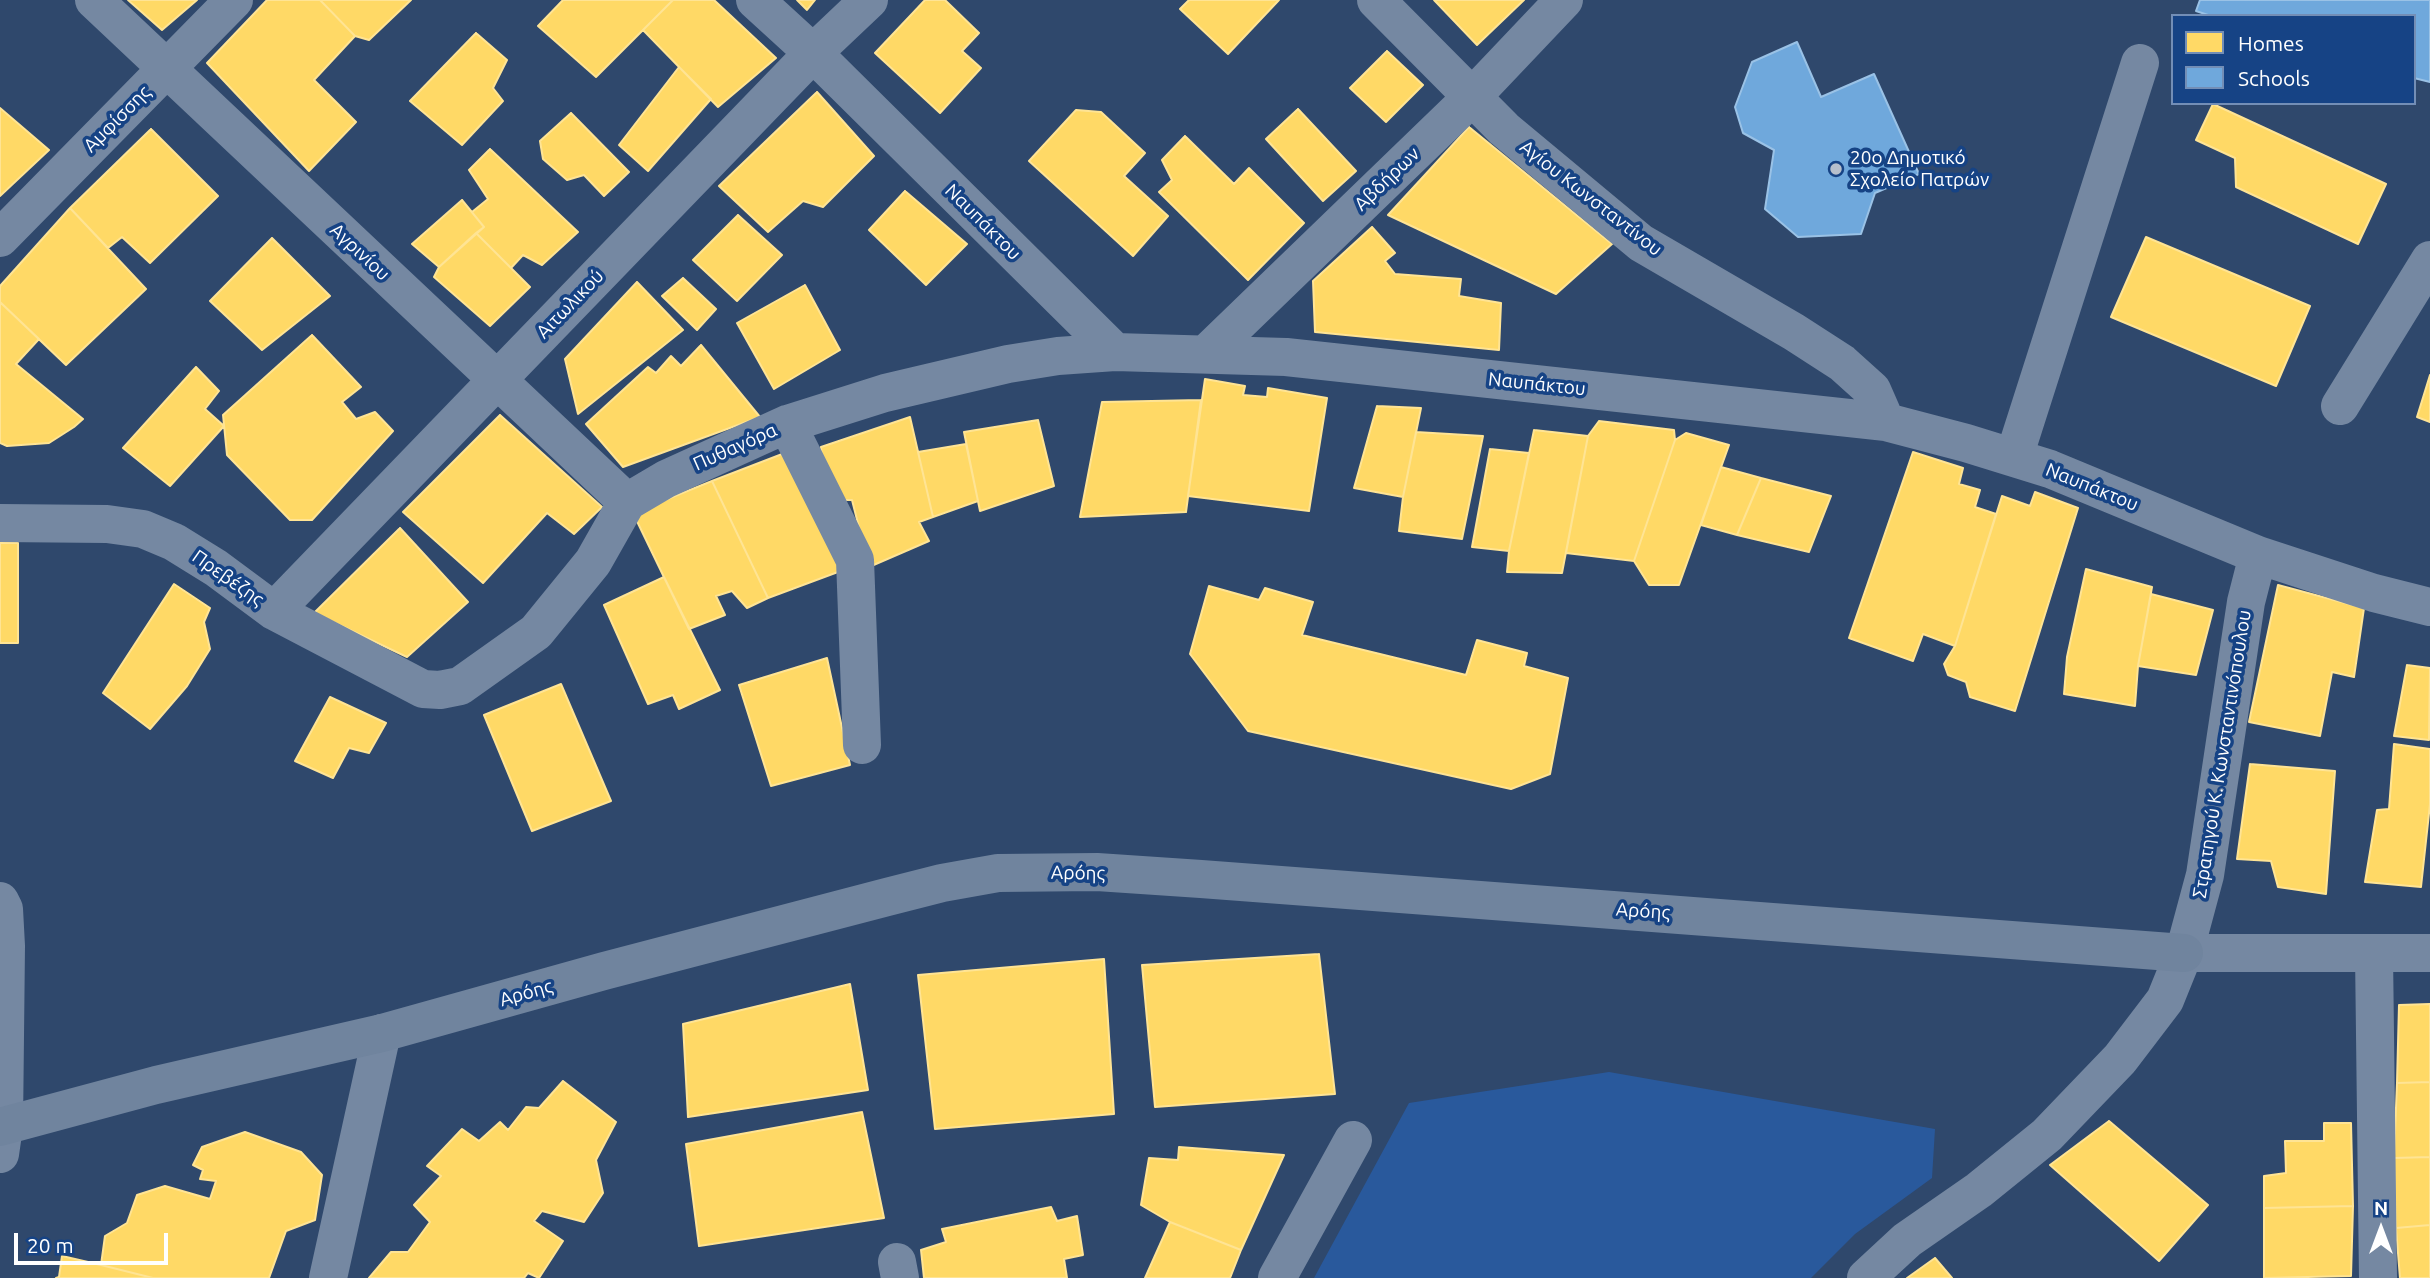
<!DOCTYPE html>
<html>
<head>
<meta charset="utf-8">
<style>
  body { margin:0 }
  #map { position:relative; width:2430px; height:1278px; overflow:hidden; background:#2f486c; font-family:Ubuntu,sans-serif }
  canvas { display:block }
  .legend { position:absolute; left:2171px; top:14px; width:245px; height:91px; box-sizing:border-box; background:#164385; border:2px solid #738eb6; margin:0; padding:9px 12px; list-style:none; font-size:21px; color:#fff }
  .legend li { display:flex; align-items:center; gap:14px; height:35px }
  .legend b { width:35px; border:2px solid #738eb6 }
  .north { position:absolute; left:2346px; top:1194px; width:70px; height:70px; -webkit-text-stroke:5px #164385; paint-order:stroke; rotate:0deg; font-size:19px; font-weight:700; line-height:28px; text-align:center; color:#fff }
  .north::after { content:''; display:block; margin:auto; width:24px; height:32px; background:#fff; clip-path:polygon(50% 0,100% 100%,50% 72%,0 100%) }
  .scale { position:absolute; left:14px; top:1233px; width:154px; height:32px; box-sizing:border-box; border:4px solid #fff; border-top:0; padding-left:9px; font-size:21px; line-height:24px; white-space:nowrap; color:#fff; -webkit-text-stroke:5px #164385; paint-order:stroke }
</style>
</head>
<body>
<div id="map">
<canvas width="2430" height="1278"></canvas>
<ul class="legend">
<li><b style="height:19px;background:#ffd966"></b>Homes</li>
<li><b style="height:19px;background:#6fa8dc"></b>Schools</li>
</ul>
<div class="north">N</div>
<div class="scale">20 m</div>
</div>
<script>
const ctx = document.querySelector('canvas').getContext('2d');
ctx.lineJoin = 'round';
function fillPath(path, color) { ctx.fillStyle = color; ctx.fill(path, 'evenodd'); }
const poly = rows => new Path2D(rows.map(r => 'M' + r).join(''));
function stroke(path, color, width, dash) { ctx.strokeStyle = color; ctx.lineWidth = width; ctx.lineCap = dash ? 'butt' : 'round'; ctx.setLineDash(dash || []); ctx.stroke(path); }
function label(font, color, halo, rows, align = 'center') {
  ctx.font = font + ' Ubuntu,sans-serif'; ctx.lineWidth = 7; ctx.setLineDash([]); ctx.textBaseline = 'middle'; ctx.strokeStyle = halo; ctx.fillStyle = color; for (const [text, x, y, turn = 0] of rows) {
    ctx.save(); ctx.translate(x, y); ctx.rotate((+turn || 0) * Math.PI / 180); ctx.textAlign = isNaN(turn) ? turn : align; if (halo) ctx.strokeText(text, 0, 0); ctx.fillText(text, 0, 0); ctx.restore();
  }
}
fillPath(poly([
  [1609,1072,1935,1129,1932,1178,1855,1234,1811,1278,1314,1278,1409,1103]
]), '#29599c');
const homes = poly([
  [128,0,197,0,162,30,128,0],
  [267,0,320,0,355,36,314,80,356,122,309,171,207,63,267,0],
  [320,0,411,0,369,40,355,36,320,0],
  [563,0,673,0,596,77,538,26,563,0],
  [673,0,714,0,776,58,718,107,643,30,673,0],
  [797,0,815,0,807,10,797,0],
  [925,0,945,0,979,33,962,51,981,68,940,113,875,53,925,0],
  [1189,0,1279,0,1228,54,1180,9,1189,0],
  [1434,0,1524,0,1477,45,1434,0],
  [476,33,507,60,493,88,503,101,462,145,410,101,476,33],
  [1387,51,1423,85,1386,122,1350,88,1387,51],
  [679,67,711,99,648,171,619,145,679,67],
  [817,92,874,156,823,207,803,201,768,232,719,186,817,92],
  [2213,104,2386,184,2358,244,2236,187,2235,158,2196,140,2213,104],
  [0,108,49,150,0,196,0,108],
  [1298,109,1356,171,1323,201,1266,139,1298,109],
  [1076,110,1101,112,1145,153,1124,176,1168,216,1133,256,1029,161,1076,110],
  [571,113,629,172,604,196,584,175,567,180,543,159,540,141,571,113],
  [1469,127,1612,244,1556,294,1388,215,1469,127],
  [151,129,218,196,150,263,122,237,108,248,70,208,151,129],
  [1185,136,1234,184,1249,168,1304,223,1248,280,1159,192,1172,180,1162,160,1185,136],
  [490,149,578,232,542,265,523,255,511,268,476,233,484,227,472,212,488,199,469,170,490,149],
  [905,191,967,244,926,285,869,230,905,191],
  [462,200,484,227,439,267,412,244,462,200],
  [70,208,146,289,66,365,0,302,0,286,70,208],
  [738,215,782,255,737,301,693,260,738,215],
  [1372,227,1395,253,1385,261,1395,274,1461,279,1459,296,1501,303,1499,350,1315,332,1313,281,1372,227],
  [476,233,530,287,490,326,434,277,439,267,476,233],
  [2146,237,2310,306,2276,386,2111,317,2146,237],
  [272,238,330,296,262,350,210,301,272,238],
  [683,278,716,309,697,330,662,296,683,278],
  [637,282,683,330,578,414,565,359,637,282],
  [805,285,840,350,774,389,737,323,805,285],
  [0,302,39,339,16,364,83,419,74,427,49,443,7,446,0,443,0,302],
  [312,335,361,387,342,402,356,419,375,412,393,431,312,520,290,520,227,455,223,415,312,335],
  [701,345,760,417,623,467,586,424,648,367,656,373,671,356,681,366,701,345],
  [196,367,219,391,205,409,224,426,170,486,123,448,196,367],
  [2430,375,2430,422,2417,417,2430,375],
  [1205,379,1245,386,1243,395,1267,397,1268,388,1327,398,1309,511,1188,496,1205,379],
  [1201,400,1186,512,1080,517,1102,402,1201,400],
  [1377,406,1421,408,1403,497,1354,488,1377,406],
  [500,415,602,507,574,534,547,513,483,583,403,512,500,415],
  [910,417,933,517,919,522,929,541,869,567,852,500,838,500,824,479,821,447,910,417],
  [1038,420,1054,486,980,511,964,432,1038,420],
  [1599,421,1674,430,1675,440,1634,561,1566,553,1588,436,1599,421],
  [1534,430,1588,436,1562,573,1507,572,1509,551,1534,430],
  [1416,432,1483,436,1462,539,1399,531,1403,497,1416,432],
  [1686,433,1729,445,1679,585,1649,585,1634,561,1675,440,1686,433],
  [966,444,978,501,933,517,918,452,966,444],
  [1490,449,1529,453,1509,551,1472,547,1490,449],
  [790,451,846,569,768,598,712,481,790,451],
  [1913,452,1963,468,1959,484,1980,490,1975,507,1996,514,1955,646,1923,634,1913,661,1849,638,1913,452],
  [1721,467,1761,478,1737,535,1701,525,1721,467],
  [1761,478,1831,496,1809,552,1737,535,1761,478],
  [712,481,768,598,747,608,732,591,716,596,725,615,689,629,633,513,712,481],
  [2035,492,2078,508,2015,711,1970,697,1966,682,1948,675,1944,664,1955,646,2002,496,2030,506,2035,492],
  [400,528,468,602,407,657,314,613,400,528],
  [0,543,18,543,18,643,0,643,0,543],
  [2086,569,2152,587,2138,666,2135,706,2064,694,2067,657,2086,569],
  [664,577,720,690,679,709,673,695,648,704,604,605,664,577],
  [174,584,210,608,204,622,210,649,187,686,150,729,103,693,174,584],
  [2278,585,2364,608,2354,677,2332,672,2320,736,2249,722,2278,585],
  [1209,586,1259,600,1265,588,1313,602,1302,635,1466,675,1477,640,1527,653,1524,666,1568,678,1550,774,1511,789,1248,731,1190,654,1209,586],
  [2151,594,2213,610,2196,675,2138,666,2151,594],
  [827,658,850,765,771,786,739,685,827,658],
  [2407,665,2430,668,2429,740,2394,736,2407,665],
  [561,684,611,801,532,831,484,715,561,684],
  [330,697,386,723,369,753,349,748,333,778,295,761,330,697],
  [2394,744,2430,749,2430,804,2421,887,2365,882,2377,810,2389,809,2394,744],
  [2250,764,2335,771,2326,894,2278,887,2271,861,2237,859,2250,764],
  [1319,954,1335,1094,1155,1107,1142,965,1319,954],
  [1104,959,1114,1114,935,1129,918,975,1104,959],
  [850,984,868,1090,688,1117,683,1024,850,984],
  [2430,1004,2430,1082,2397,1083,2399,1005,2430,1004],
  [563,1081,616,1122,596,1160,603,1193,584,1222,542,1211,534,1221,563,1241,539,1278,528,1273,524,1278,369,1278,391,1252,408,1252,430,1222,414,1205,441,1176,427,1166,462,1129,479,1141,500,1122,508,1130,526,1107,539,1108,563,1081],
  [2430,1082,2430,1157,2394,1158,2397,1083,2430,1082],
  [862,1112,884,1218,699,1246,686,1144,862,1112],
  [2109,1121,2208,1205,2159,1261,2050,1165,2109,1121],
  [2324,1123,2351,1123,2353,1206,2264,1208,2264,1176,2286,1173,2285,1141,2324,1141,2324,1123],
  [245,1132,301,1152,322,1175,315,1220,286,1231,269,1278,153,1278,101,1265,105,1236,127,1223,137,1195,165,1186,210,1199,216,1181,200,1179,203,1170,193,1165,202,1147,245,1132],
  [1179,1147,1284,1155,1241,1250,1170,1222,1141,1205,1149,1158,1178,1160,1179,1147],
  [2430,1157,2430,1225,2396,1228,2394,1158,2430,1157],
  [2353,1206,2351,1276,2264,1278,2264,1208,2353,1206],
  [1051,1207,1057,1221,1077,1216,1083,1255,1064,1259,1067,1278,924,1278,921,1250,946,1242,942,1229,1051,1207],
  [1170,1222,1241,1250,1230,1278,1145,1278,1170,1222],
  [2430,1225,2430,1278,2400,1278,2396,1228,2430,1225],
  [62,1256,101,1265,153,1278,56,1278,59,1277,62,1256],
  [1935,1258,1952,1278,1907,1278,1935,1258]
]);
fillPath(homes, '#ffd966');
stroke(homes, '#ffe494', 2);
const schools = poly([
  [2200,0,2430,0,2430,82,2414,78,2414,16,2211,16,2196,11,2200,0],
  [1797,42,1821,97,1874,74,1919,174,1875,193,1861,234,1798,237,1765,209,1774,150,1743,133,1735,107,1752,62,1797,42]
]);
fillPath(schools, '#6fa8dc');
stroke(schools, '#9ac2e6', 2);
stroke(poly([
  [94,0,627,502],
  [755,0,813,53,1115,352,1286,357,1886,422,1966,443,2050,469,2258,555,2374,593,2430,607],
  [1376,0,1504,129,1641,243,1794,332,1842,363,1872,390,1886,422],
  [0,238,234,0],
  [1206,354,1471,98,1564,0],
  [2340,406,2430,260],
  [787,424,855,560,862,745],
  [2014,457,2140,63],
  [0,523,107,524,143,529,174,542,216,568,274,611,423,689,440,690,460,686,536,632,593,562,627,502,666,479,787,424,885,393,1008,364,1058,356,1115,352],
  [274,611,813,53,869,0],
  [0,901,4,909,6,946,4,1126,0,1154],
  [2184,953,2374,953,2378,1278],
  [2374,953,2430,953],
  [897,1262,900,1278],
  [328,1278,382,1033],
  [1277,1278,1353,1140],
  [1866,1278,1907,1240,1979,1190,2047,1135,2120,1059,2165,1000,2184,953,2205,875,2246,602,2258,555]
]), '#7588a2', 38);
stroke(poly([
  [0,1127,156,1085,382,1033,604,971,887,897,942,883,998,873,1097,872,1201,879,2184,953]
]), '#70849e', 38);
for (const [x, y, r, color] of [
  [1836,169,7,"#b6bfcc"]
]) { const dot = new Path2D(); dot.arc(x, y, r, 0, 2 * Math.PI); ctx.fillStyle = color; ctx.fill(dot); stroke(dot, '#164385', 2.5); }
label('19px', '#fff', '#164385', [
  ["Αμφίσσης",117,119,-45],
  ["Αβδήρων",1387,179,-44],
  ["Αγίου Κωνσταντίνου",1591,198,38],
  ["Ναυπάκτου",983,222,45],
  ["Αγρινίου",360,252,43],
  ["Αιτωλικού",570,304,-46],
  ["Ναυπάκτου",1537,384,6],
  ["Πυθαγόρα",735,447,-24],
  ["Ναυπάκτου",2092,487,22],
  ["Πρεβέζης",228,578,35],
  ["Στρατηγού Κ. Κωνσταντινόπουλου",2222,754,-81],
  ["Αρόης",1078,873,1],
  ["Αρόης",1643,911,4],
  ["Αρόης",526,993,-16]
]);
label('19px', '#fff', '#164385', [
  ["20ο Δημοτικό",1850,158],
  ["Σχολείο Πατρών",1850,180]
], 'left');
</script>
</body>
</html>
